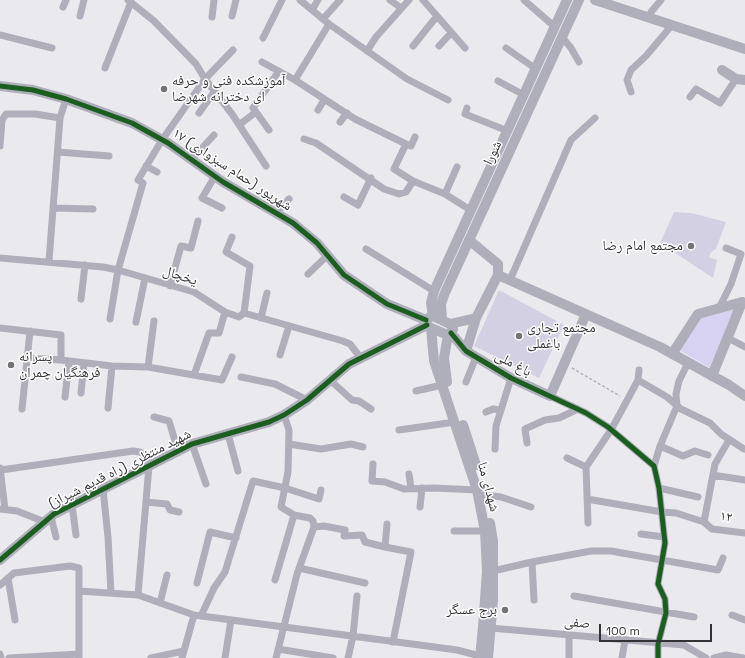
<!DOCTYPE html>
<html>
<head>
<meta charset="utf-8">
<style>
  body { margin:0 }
  #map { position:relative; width:745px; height:658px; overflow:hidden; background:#eaeaee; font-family:"Space Grotesk",sans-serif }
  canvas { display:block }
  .scale { position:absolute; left:599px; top:624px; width:113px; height:18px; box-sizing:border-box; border:2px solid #333235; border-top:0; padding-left:5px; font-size:12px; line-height:14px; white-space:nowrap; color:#333235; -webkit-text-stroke:3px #fff; paint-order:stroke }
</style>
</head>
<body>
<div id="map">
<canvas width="745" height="658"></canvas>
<div class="scale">100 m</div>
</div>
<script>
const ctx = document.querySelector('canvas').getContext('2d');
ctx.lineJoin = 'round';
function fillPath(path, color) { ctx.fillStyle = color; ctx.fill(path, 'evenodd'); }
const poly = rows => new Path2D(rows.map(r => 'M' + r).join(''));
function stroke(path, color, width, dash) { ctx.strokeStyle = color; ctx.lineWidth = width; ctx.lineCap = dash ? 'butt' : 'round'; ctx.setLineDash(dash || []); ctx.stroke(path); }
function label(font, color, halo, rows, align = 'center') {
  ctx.font = font + ' "Space Grotesk","Noto Naskh Arabic",sans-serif'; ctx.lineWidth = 3; ctx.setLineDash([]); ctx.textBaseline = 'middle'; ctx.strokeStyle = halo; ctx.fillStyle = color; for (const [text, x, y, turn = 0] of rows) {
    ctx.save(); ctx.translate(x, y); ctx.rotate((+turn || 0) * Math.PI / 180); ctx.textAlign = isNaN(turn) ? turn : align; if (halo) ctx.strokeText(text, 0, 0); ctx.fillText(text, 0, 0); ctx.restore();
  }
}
fillPath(poly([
  [735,309,712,369,679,350,702,317]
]), '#d7d2f1');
fillPath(poly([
  [674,212,691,213,726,222,716,249,711,252,709,257,717,260,713,278,660,243],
  [499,290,564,325,539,378,474,346]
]), '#d3d0e3');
stroke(poly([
  [572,368,620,396]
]), '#b4b2ba', 1.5, [3, 2]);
stroke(poly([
  [300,0,329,24,407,79,448,100],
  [390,0,401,8],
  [423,0,465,48],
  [524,0,555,27],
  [63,7,66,0],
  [312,10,318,0],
  [651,12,661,0],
  [80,16,84,0],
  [232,16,236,0],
  [212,17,214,0],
  [323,19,340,0],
  [0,35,52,48],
  [562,37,571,48,579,62],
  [263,38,282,0],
  [413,46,437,16],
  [439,46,451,33],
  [506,48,536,69],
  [233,50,205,79,232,114,266,166],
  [367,51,376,37,409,0],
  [262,62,295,80,355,119,406,144,411,146,415,137],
  [105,68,131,2],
  [295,80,329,24],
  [498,81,524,95],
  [631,92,627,80,631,70,646,56,672,25],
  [690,97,696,89,720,103,736,79],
  [467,108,465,114,508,131],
  [318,110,324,100],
  [256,112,269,130],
  [199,113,214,92],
  [340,122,347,113],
  [239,125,256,112,253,108,279,71],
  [304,139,316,143,384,189,399,194,406,192,413,181],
  [406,144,394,169,413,181,445,194,472,211],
  [0,146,2,120,6,114,35,114,60,118],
  [58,152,109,156],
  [191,160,214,135],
  [146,166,157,172],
  [215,176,202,198,222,208],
  [445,194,457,167],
  [344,197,358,205,371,178],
  [53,208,93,209],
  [276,213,289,199],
  [232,237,226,252,250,266,244,313],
  [366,249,434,291],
  [0,258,103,267,118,270,194,292,225,312,239,317,244,313,343,341,350,344,360,357],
  [49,261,60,118,66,99],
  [308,274,328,255],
  [510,280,571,140,595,118],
  [170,286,181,246,191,248,198,221],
  [81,299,85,265],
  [719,308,731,284,741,254,726,248],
  [261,318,267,293],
  [110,319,118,270,143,183,138,180,162,140,205,79,196,64,154,21,128,0],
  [136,322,145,278],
  [0,328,61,335,61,360,112,366,148,367,222,380,232,357],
  [728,338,745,347],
  [280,355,289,326],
  [27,358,61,360],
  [148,367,154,321],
  [194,375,209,333,219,333,225,312],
  [241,377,275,384,307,400],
  [330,380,352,400,359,401,371,409],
  [638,380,667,397,681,409,710,423,721,434,744,449],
  [466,382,476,357],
  [416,391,442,385],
  [81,393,84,363],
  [550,396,586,413,608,427,654,466,659,488,665,543,658,584,665,599,666,613,658,644,658,658],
  [65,397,69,361],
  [108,408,112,366],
  [22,409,30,331],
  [486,412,493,409,500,410],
  [154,417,169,421,178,451],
  [399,430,455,422],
  [228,434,238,471],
  [527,443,525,429,545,420,559,418,578,409],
  [192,444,206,484],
  [289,444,321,449,351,444,363,447],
  [660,446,683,456,695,451,708,455],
  [495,449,496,426,511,378],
  [567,458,586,467],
  [373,464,372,481,385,482,404,489,434,488,477,490],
  [654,466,660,446,677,406,676,394,679,381,688,363],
  [0,468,5,509],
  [1,470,133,451,140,452,143,454,149,466,138,595],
  [409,474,411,488],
  [713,475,745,480],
  [659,488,698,497],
  [103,489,108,537,111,593],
  [484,495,501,497,531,507],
  [587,499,662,512,676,513,704,522,712,529,745,533],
  [146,502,167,504,170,510,179,512],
  [72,505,76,535],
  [420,507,422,488],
  [0,509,17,511,45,522],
  [51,517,56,537],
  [704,522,715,464,729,440],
  [588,523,586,467,611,430,630,395,638,380,639,370],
  [314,527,324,526,345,530,344,536,362,535,365,542,385,547,387,524],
  [454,531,485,531],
  [641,534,664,537],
  [385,547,411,552,393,642],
  [532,562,534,600],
  [299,568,365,583],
  [493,571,532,562,591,551,611,551,718,570,723,558],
  [8,578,15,620],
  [275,580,294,515],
  [197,583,210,532,236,538],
  [0,585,14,573,70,566,79,568,79,658],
  [79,591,138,595,194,615,457,650,480,656],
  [574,596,694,617],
  [160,603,167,575],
  [732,615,745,620],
  [201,616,214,588,225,572,253,481,285,488,319,499,321,490],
  [491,628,684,645,706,658],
  [278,649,333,658],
  [0,654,1,658],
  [9,658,79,654],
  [151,658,184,651],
  [182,658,194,615],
  [225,658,231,620],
  [276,658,297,574,314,527,313,521,310,518,294,515,281,507,288,472,289,430,284,415],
  [348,658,353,636,357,596],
  [569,658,569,636],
  [622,658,625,640],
  [714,658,726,655,743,658]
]), '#b0aebb', 7);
stroke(poly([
  [595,0,745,49],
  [722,70,736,79,745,80],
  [0,86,33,90,66,99,132,123,168,143,223,182,293,223,317,243,344,275,387,304,426,320],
  [469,240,498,264,498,275],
  [433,316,431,303,434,291,567,0],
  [433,316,450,324,453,329,451,333,448,335,431,328,427,325,426,320,430,317,433,316],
  [442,320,441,304,444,295,579,0],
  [450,324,476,318],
  [431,328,434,361,477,490,485,531,487,571,483,627,480,658],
  [451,333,466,351,511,378,550,396,586,314],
  [466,351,476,318,498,275,660,347,729,385,745,396],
  [672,354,698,314,742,302],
  [712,376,742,302],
  [447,382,444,358,448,335],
  [463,425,476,465],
  [0,560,54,514,192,444,269,422,284,415,307,400,349,364,427,325],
  [488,658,493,600,493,541,490,523]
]), '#afaebb', 10);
stroke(poly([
  [0,86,33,90,66,99,132,123,168,143,223,182,293,223,317,243,344,275,387,304,426,320],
  [451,333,466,351,511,378,586,413,608,427,654,466,659,488,665,543,658,584,665,599,666,613,658,644,658,658],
  [0,560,54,514,192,444,269,422,284,415,307,400,349,364,427,325]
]), '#1b5e20', 5);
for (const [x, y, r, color] of [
  [164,89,4,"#737276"],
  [691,246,4,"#737276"],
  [519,336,4,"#737276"],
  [11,365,4,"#737276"],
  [505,610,4,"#737276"]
]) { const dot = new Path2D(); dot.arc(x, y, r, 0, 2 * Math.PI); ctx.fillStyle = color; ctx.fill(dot); stroke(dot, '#fff', 1.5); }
label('14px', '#333235', '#fff', [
  ["آموزشکده فنی و حرفه",172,81],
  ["ای دخترانه شهرضا",172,97],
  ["مجتمع امام رضا",683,246,"right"],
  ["مجتمع تجاری",527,328],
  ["باغملی",527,344],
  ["پسرانه",19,357],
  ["فرهنگیان چمران",19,373],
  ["برج عسگر",497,610,"right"]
], 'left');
label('14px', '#333235', '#fff', [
  ["شورا",493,153,-65],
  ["۱۷ شهریور (حمام سبزواری)",232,170,33],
  ["یخچال",180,276,18],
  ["باغ ملی",513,364,28],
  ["شهید منتظری (راه قدیم شیراز)",120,469,-27],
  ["شهدای منا",488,487,75],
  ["۱۲",726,517,10],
  ["صفی",577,623,5]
]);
</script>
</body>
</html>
